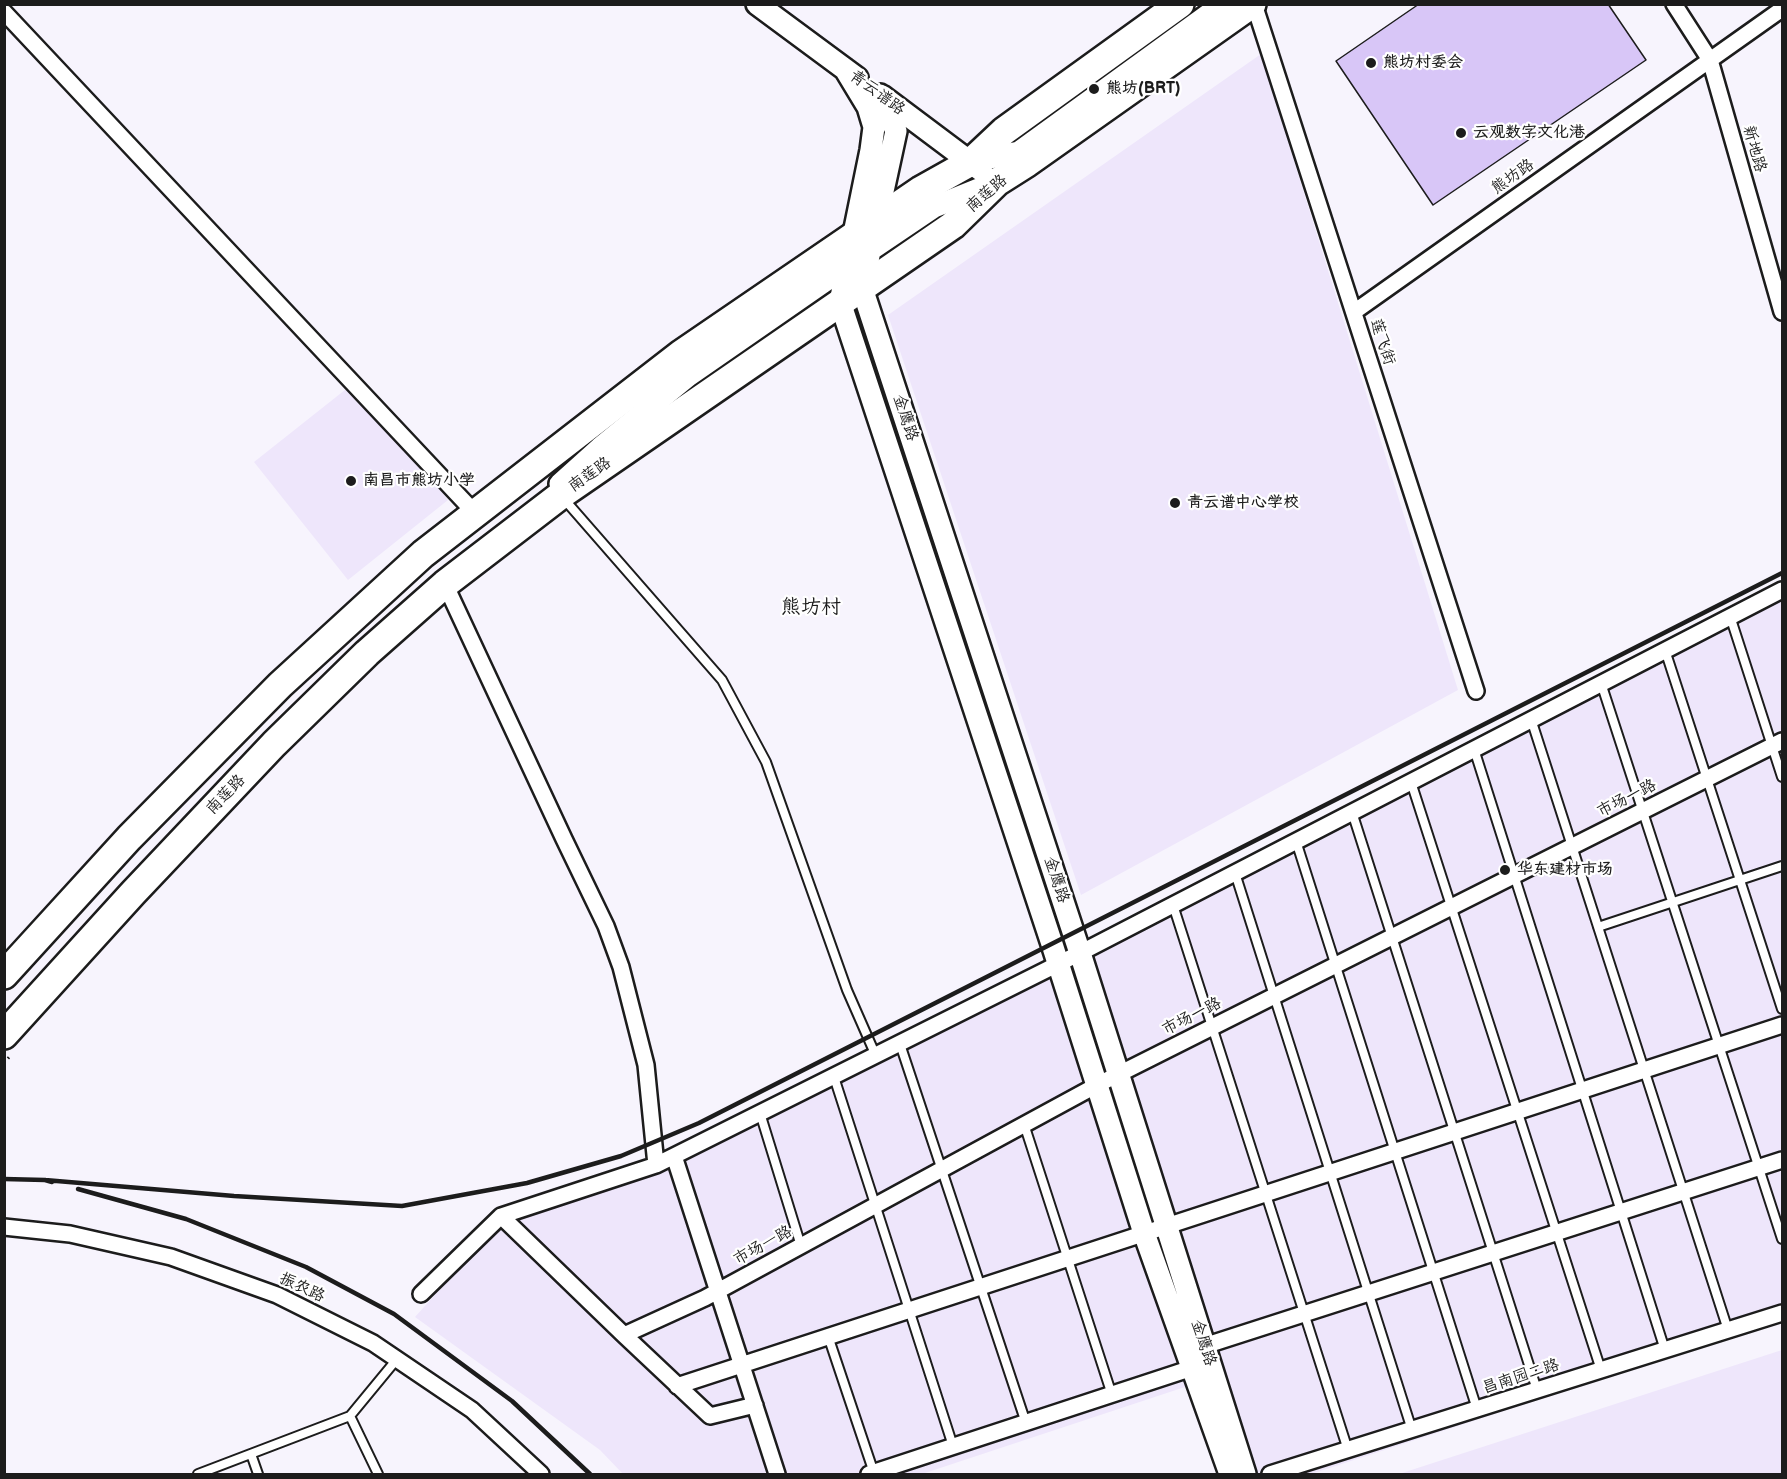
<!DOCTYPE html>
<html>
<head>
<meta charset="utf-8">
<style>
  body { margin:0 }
  #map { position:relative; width:1787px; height:1479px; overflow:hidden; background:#f7f4fd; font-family:"Balsamiq Sans",sans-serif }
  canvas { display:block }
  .frame { position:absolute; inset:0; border:6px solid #1c1c1c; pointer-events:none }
</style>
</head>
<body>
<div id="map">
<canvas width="1787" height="1479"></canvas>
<div class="frame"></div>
</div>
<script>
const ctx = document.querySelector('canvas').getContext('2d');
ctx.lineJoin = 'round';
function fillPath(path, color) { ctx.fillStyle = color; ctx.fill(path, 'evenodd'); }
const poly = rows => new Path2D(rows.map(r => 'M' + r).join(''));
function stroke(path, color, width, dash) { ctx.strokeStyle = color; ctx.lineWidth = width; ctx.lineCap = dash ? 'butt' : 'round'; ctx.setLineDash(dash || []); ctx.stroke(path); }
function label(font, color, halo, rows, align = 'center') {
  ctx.font = font + ' "Balsamiq Sans","LXGW WenKai TC",sans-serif'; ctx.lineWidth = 4.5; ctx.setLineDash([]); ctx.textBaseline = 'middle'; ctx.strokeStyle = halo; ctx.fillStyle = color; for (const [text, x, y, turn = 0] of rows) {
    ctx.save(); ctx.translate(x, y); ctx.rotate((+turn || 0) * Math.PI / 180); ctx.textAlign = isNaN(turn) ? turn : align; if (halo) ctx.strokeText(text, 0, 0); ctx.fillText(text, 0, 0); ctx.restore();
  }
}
fillPath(poly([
  [1261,54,1458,690,1081,895,888,315],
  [355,382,448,500,348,580,254,462],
  [1782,582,1782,1320,1311,1474,1219,1474,1188,1386,922,1474,623,1474,600,1450,415,1317,503,1219,673,1159],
  [1782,1350,1782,1474,1399,1474]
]), '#eee6fb');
const building = poly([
  [1419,4,1608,4,1646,60,1433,205,1336,61,1419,4]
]);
fillPath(building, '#d8c6f7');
stroke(building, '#1c1c1c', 1.5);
const lane = poly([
  [564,499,722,680,766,762,847,990,876,1056],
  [1730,616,1782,777],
  [1665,650,1782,1009],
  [1601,683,1782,1239],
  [1531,719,1728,1330],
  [1474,749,1665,1350],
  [1411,782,1601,1370],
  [1352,812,1537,1390],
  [1296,841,1477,1409],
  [1235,873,1412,1430],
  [1173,905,1348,1450],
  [1598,927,1782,866],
  [900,1044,1026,1423],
  [834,1077,953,1446],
  [760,1113,801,1246],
  [1024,1124,1112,1395],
  [828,1336,874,1473],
  [350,1416,378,1474],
  [251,1454,258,1474],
  [198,1474,350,1416,397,1359]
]);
const street = poly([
  [1254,4,1476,691],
  [1674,4,1710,60,1782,312],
  [4,12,475,513],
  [1354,312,1782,9],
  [445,584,564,839,606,926,621,967,646,1065,656,1165],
  [674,1156,777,1474],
  [501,1216,624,1335,710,1416,755,1405],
  [4,1227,70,1234,171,1257,277,1295,373,1343,472,1410,541,1474],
  [421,1294,501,1216,656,1165,1080,953,1782,590],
  [624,1335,705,1298,1097,1085,1782,741],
  [1204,1346,1782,1160],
  [677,1386,1782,1025],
  [869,1474,1192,1368],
  [1270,1474,1782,1313]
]);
const secondary = poly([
  [757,4,857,78],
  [845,69,868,107,874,127,871,150,840,302,1052,944,1144,1233,1230,1474],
  [880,95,896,131,862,288,1080,953,1245,1474],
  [882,96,982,171],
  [971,162,1019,152,1223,4],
  [560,484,600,448,688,376,848,265,934,207,991,184]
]);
const highway = poly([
  [4,975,129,838,280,685,423,554,681,354,921,190,971,162,1004,131,1180,4],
  [4,1035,133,893,274,744,367,653,445,584,561,495,953,225,997,182,1027,163,1252,4]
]);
stroke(lane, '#1c1c1c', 12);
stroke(street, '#1c1c1c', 20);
stroke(secondary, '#1c1c1c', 26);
stroke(highway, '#1c1c1c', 32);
stroke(poly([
  [4,1063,11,1055]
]), '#1c1c1c', 3, [1.5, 4.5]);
stroke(lane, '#fff', 8);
stroke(street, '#fff', 15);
stroke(secondary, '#fff', 21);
stroke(highway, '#fff', 27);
stroke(poly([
  [4,1179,45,1180,52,1182],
  [45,1180,234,1196,402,1206,527,1183,621,1156,699,1123,1782,573],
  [78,1189,186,1219,306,1267,394,1314,512,1401,590,1474]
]), '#1c1c1c', 4.5);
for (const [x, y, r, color] of [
  [1371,63,6,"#1c1c1c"],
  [1094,89,6,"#1c1c1c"],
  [1461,133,6,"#1c1c1c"],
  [351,481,6,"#1c1c1c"],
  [1175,503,6,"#1c1c1c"],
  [1505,870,6,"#1c1c1c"]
]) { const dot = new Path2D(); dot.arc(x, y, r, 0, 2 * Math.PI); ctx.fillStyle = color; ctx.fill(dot); stroke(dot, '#fff', 2); }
label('bold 16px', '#1c1c1c', '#fff', [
  ["熊坊村委会",1383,63],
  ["熊坊(BRT)",1106,89],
  ["云观数字文化港",1473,133],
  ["南昌市熊坊小学",363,481],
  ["青云谱中心学校",1187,503],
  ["华东建材市场",1517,870]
], 'left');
label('16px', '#1c1c1c', '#fff', [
  ["青云谱路",877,93,36],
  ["新地路",1754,149,74],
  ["熊坊路",1513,177,-35],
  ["南莲路",987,194,-41],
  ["莲飞街",1382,342,72],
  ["金鹰路",905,418,72],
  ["南莲路",590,475,-35],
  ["南莲路",226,795,-46],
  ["市场一路",1627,799,-27],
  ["金鹰路",1056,880,72],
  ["市场一路",1192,1017,-27],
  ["市场一路",763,1246,-29],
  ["振农路",302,1288,25],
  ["金鹰路",1203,1343,72],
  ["昌南园二路",1521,1377,-18]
]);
label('20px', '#1c1c1c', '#fff', [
  ["熊坊村",811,608]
]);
</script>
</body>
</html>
